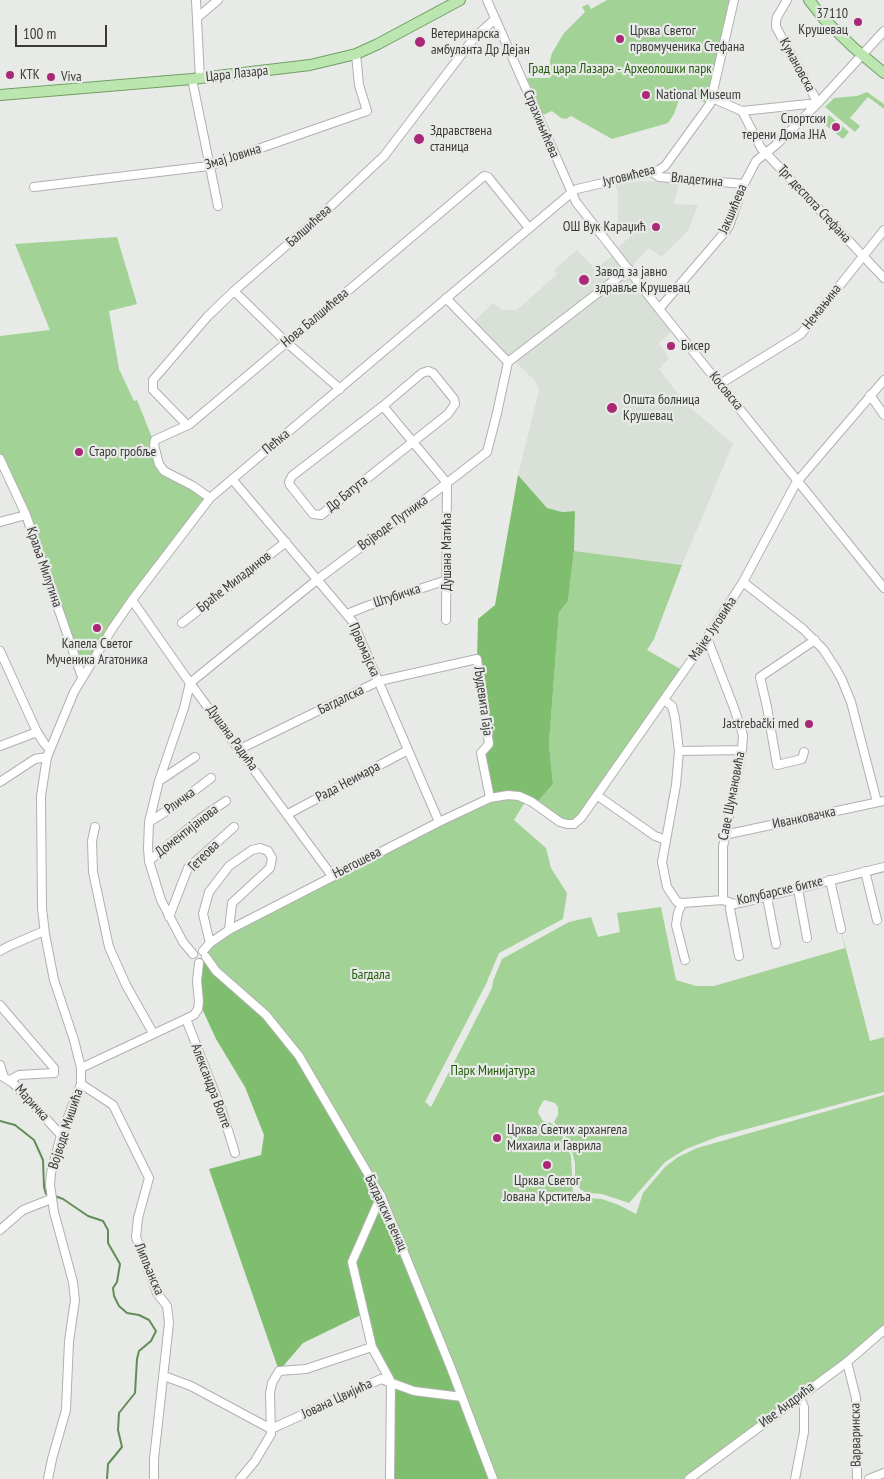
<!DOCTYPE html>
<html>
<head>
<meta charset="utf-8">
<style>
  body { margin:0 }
  #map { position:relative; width:884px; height:1479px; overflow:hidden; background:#e8eae7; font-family:"PT Sans Narrow",sans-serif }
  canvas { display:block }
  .scale { position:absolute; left:15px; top:25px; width:92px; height:22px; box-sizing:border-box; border:2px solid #3a3a39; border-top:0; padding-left:6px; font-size:15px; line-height:18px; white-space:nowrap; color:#3a3a39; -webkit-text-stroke:4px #e8eae7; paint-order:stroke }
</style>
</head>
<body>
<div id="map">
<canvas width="884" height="1479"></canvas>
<div class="scale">100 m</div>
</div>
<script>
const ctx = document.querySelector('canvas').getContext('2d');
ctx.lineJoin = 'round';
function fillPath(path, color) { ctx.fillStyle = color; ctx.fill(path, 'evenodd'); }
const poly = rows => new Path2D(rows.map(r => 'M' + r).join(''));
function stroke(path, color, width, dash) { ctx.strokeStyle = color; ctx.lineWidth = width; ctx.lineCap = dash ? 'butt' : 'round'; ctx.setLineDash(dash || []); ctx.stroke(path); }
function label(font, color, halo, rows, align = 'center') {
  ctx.font = font + ' "PT Sans Narrow",sans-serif'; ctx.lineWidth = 4.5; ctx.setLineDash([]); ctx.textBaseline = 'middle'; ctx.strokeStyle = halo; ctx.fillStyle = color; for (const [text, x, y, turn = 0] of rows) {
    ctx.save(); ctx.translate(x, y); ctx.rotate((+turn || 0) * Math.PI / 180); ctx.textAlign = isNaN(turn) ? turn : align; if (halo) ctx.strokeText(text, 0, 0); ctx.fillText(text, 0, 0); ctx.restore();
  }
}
fillPath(poly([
  [642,181,679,183,674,204,698,205,688,231,661,257,649,248,629,269,673,330,659,343,669,358,659,369,685,403,733,444,682,565,574,551,575,511,562,512,547,508,518,475,539,390,535,381,513,359,508,362,471,324,493,303,503,310,517,310,557,274,554,270,577,250,595,269,616,253,614,250,630,237,618,223,618,192,615,184]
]), '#d9e0d8');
fillPath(poly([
  [607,0,734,0,710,104,681,94,674,114,668,123,612,139,571,116,566,119,561,118,552,111,543,115,527,78,550,78,550,60,552,53,564,33,585,12,582,7,588,4,591,9],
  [867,92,884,104,884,109,868,97,850,118,860,126,855,132,825,107,834,98,857,96],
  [829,115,849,132,843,139,823,123],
  [117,237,137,304,109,311,119,369,134,401,137,400,155,445,165,475,209,499,185,529,82,677,26,515,0,459,0,336,50,330,15,244],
  [574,551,682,565,654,639,647,650,684,671,588,811,567,824,536,804,553,784,549,744,559,611,568,601],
  [498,796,527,799,514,820,546,848,551,868,567,893,563,919,499,953,486,984,425,1102,431,1107,492,988,493,981,502,959,569,922,591,917,598,937,620,932,617,913,661,907,676,980,696,986,714,986,845,948,841,930,870,1041,884,1037,884,1092,717,1137,686,1149,665,1162,629,1203,602,1194,587,1193,580,1189,575,1181,575,1163,570,1144,564,1133,554,1122,558,1115,558,1107,555,1103,544,1100,539,1108,538,1113,543,1121,551,1123,560,1131,566,1144,571,1156,573,1196,575,1197,602,1199,619,1205,636,1214,643,1193,665,1167,678,1157,697,1148,884,1095,884,1330,689,1479,493,1479,205,953,229,930]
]), '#a2d295');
fillPath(poly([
  [518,475,547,508,562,512,575,511,574,551,568,601,559,612,549,744,553,784,536,804,519,796,490,798,481,753,489,744,477,659,478,619,495,605],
  [204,961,266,1015,299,1056,381,1196,493,1479,390,1479,391,1382,372,1347,363,1314,303,1343,279,1371,209,1169,261,1155,264,1135,245,1087,216,1039,199,1002,201,963]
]), '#80be6f');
stroke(poly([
  [0,1121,15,1125,34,1140,43,1160,44,1187,46,1194,48,1194],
  [55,1196,63,1199,88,1216,103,1221,108,1230,108,1243,120,1264,117,1282,113,1288,114,1296,119,1306,127,1313,139,1315,149,1320,156,1331,151,1341,139,1351,137,1359,135,1393,119,1413,118,1430,122,1447,108,1464,107,1479]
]), '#638d56', 2);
const minor = poly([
  [196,0,200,79],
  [487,0,576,202,663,314,884,588],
  [198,17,218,0],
  [192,79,218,206],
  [712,98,742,111,818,103,776,27,776,22,777,17,787,0],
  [742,111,761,148,884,278],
  [652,172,659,177,744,184],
  [34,187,209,166,367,111,359,85,356,54],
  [234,291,286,342,340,389],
  [446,298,508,362],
  [659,309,724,233,729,226,744,184,756,161,777,144,818,103,884,31],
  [428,371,433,373,454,399,455,404,448,414,321,515,313,514,290,485,289,482,292,476,383,406,422,373,428,371],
  [720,384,801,334,884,230],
  [870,395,884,415],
  [383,406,447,483],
  [187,425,153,390,153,380,208,316,234,291,317,219,384,156,474,38,495,19],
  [0,459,26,515,82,677],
  [232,479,353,622,439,822],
  [210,498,193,486,164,471,159,464,154,445,155,440,190,424,484,176,488,177,529,228],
  [0,522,26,515],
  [743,582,803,629,823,649,836,669,842,680,851,702,877,802],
  [132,600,190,683,332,876],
  [347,614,367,606,447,580],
  [446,620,447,483],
  [182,623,286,542],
  [707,638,734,708,743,735,742,750,723,847,723,900],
  [0,651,37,732,44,743,50,750],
  [664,700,672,706,675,718,679,751,676,785,662,862,667,887,677,902,682,903,723,900,734,904,745,902,884,867],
  [0,746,37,732],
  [240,749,379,681,477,659,489,744,481,753,490,798],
  [679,751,742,750],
  [804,752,802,759,777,765,767,707,760,677,815,640],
  [159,781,195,757],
  [0,782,35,759,47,757],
  [598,796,655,836,666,840],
  [288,814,408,750],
  [149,822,173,807,211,778],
  [95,827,92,841,93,872,109,947,126,985,153,1033],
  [724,835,884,801],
  [149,861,201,818,226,801],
  [865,871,877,920],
  [830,880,841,929],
  [798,889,807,938],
  [767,897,776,944],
  [682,903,678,913,676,925,685,960],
  [731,903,730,909,739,956],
  [169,917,188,868,234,827],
  [210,943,203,914,209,892,229,866,252,850,260,848,268,851,272,858,270,868,232,903,229,930],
  [0,951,9,946,44,931],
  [203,951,210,943,229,930,439,822,490,798,508,795,519,796,532,802,560,822,567,824,574,824,581,818,707,638,743,582,796,483,884,380],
  [193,954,183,942,161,900,149,861,148,848,149,822,159,781,184,708,190,683,318,579,447,483,487,452,497,413,508,362,629,269],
  [206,957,216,971,266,1015,299,1056,381,1196,451,1368,493,1479],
  [0,1005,54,1068,54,1073,19,1075,10,1080],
  [186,1019,222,1111,235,1153],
  [0,1065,3,1075],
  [81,1068,194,1015,198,1009,199,1002,197,981,199,963],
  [0,1075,13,1083,61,1135],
  [81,1084,113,1105,149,1178,138,1218,136,1237,157,1293,167,1306,169,1323,154,1459,154,1479],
  [381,1196,352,1262,372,1347,391,1382,390,1479],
  [0,1230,23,1210,51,1199],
  [847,1362,856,1398,857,1479],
  [164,1376,191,1386,271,1429,381,1379,414,1391,462,1397],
  [48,1479,52,1459,66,1410,69,1341,75,1300,73,1282,54,1212,50,1185,51,1173,61,1135,81,1084,81,1068,74,1040,54,980,45,934,42,908,41,796,47,757,74,692,112,629,132,600,210,498,571,193,577,189,659,170,665,166,710,104,734,0],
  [240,1479,255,1461,271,1434,270,1393,272,1383,279,1371,306,1369,372,1347],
  [689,1479,847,1362,884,1330],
  [795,1479,804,1432,804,1407,799,1396],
  [869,1479,884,1473]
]);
const major = poly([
  [809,0,824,19,854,48,884,73],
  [0,95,192,79,310,65,356,54,378,44,460,0]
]);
stroke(minor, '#afb1ae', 10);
stroke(major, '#729f65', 12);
stroke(minor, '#fff', 8);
stroke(major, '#bce6b0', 10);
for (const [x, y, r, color] of [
  [858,22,5,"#aa2976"],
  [620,39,5,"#aa2976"],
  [420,42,6,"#aa2976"],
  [10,75,5,"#aa2976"],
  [51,77,5,"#aa2976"],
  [646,95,5,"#aa2976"],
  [836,127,5,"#aa2976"],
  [419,139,6,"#aa2976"],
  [656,227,5,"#aa2976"],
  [584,280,6,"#aa2976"],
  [671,346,5,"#aa2976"],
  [612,408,6,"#aa2976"],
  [79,452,5,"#aa2976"],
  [97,628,5,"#aa2976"],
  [809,724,5,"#aa2976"],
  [497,1138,5,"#aa2976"],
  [547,1165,5,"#aa2976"]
]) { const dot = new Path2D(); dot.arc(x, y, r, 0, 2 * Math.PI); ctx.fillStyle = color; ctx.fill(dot); stroke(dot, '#e8eae7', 2); }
label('14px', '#3a3a39', '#e8eae7', [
  ["37110",848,14,"right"],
  ["Крушевац",848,30,"right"],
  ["Црква Светог",630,31],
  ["првомученика Стефана",630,47],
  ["Ветеринарска",431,34],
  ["амбуланта Др Дејан",431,50],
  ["KTK",20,75],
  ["Viva",61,77],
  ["National Museum",656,95],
  ["Спортски",826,119,"right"],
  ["терени Дома ЈНА",826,135,"right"],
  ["Здравствена",430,131],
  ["станица",430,147],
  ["ОШ Вук Караџић",646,227,"right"],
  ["Завод за јавно",595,272],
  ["здравље Крушевац",595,288],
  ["Бисер",681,346],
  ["Општа болница",623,400],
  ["Крушевац",623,416],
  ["Старо гробље",89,452],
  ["Капела Светог",97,644,"center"],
  ["Мученика Агатоника",97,660,"center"],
  ["Jastrebački med",799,724,"right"],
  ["Црква Светих архангела",507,1130],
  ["Михаила и Гаврила",507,1146],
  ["Црква Светог",547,1181,"center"],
  ["Јована Крститеља",547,1197,"center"]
], 'left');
label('14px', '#3a3a39', '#e8eae7', [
  ["Кумановска",797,65,61],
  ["Цара Лазара",237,74,-6],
  ["Страхињићева",541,124,67],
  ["Змај Јовина",233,157,-17],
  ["Југовићева",629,176,-14],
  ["Владетина",697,180,5],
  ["Трг деспота Стефана",814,204,47],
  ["Јакшићева",733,209,-67],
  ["Балшићева",309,226,-42],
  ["Немањина",822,307,-52],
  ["Нова Балшићева",315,318,-40],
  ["Косовска",726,391,51],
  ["Пећка",276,442,-40],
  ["Др Батута",347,494,-39],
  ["Војводе Путника",393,523,-36],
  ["Душана Матића",447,552,-90],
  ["Краља Милутина",44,567,71],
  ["Браће Миладинов",234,582,-38],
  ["Штубичка",397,596,-18],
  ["Мајке Југовића",713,629,-56],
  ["Првомајска",364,650,66],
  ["Багдалска",341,700,-26],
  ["Људевита Гаја",483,701,82],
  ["Душана Радића",232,738,54],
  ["Рада Неимара",348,782,-28],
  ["Саве Шумановића",732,796,-79],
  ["Рличка",180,801,-36],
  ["Иванковачка",804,818,-12],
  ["Доментијанова",187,831,-38],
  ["Гетеова",204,856,-45],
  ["Његошева",357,863,-27],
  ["Колубарске битке",780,891,-13],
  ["Александра Волте",211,1086,69],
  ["Маричка",32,1103,48],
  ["Војводе Мишића",66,1129,-72],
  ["Багдалски венац",386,1213,65],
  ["Липљанска",149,1269,67],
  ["Јована Цвијића",337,1399,-25],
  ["Иве Андрића",787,1405,-37],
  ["Варваринска",856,1435,-91]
]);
label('14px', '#225c0a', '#e8eae7', [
  ["Град цара Лазара - Археолошки парк",620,69],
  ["Багдала",371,975],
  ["Парк Минијатура",493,1071]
]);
</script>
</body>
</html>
